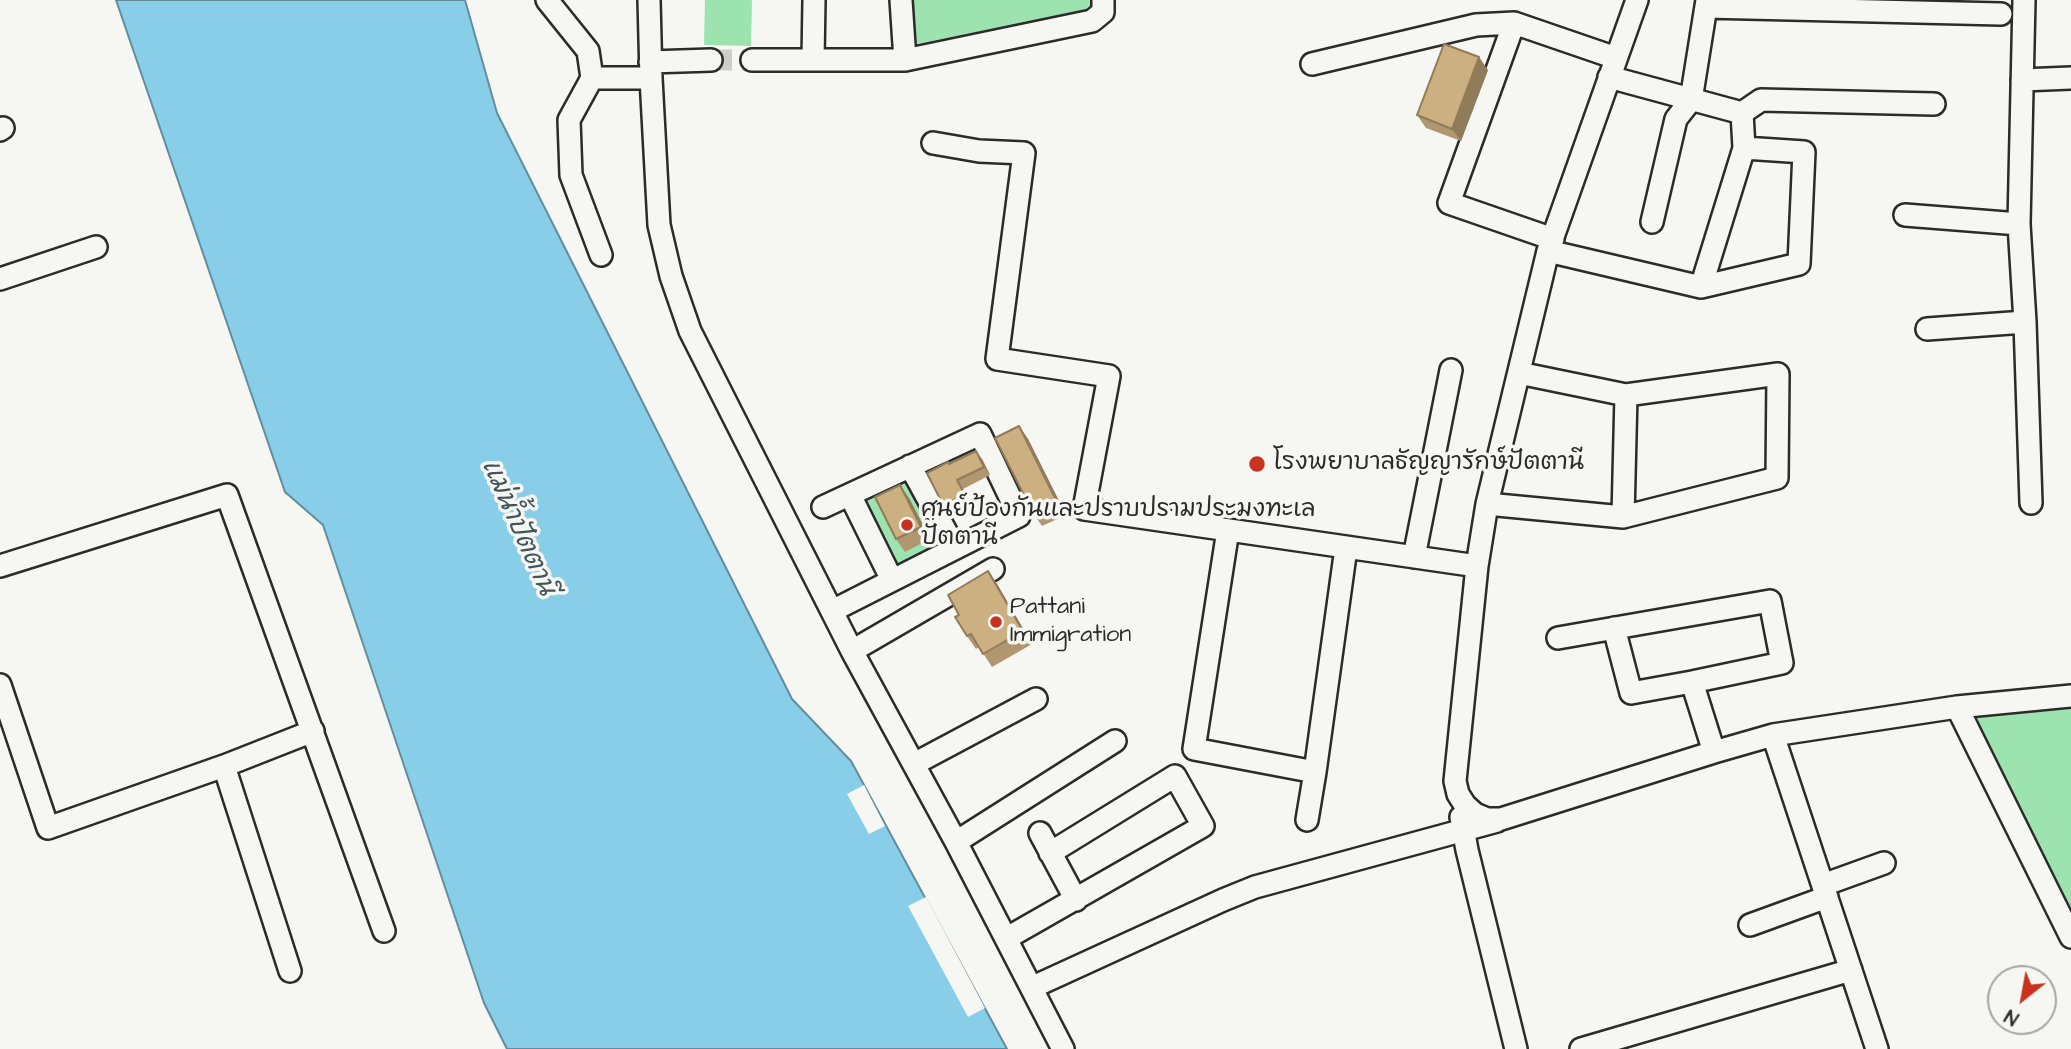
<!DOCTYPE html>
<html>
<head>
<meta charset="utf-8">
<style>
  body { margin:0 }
  #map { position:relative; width:2071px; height:1049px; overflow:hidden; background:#f6f6f2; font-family:"Architects Daughter",sans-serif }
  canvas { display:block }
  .north { position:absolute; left:1987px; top:965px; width:70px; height:70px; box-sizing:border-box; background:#f6f6f2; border:2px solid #a5a5a2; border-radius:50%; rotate:211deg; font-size:19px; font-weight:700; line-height:28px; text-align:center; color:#2b2b2b }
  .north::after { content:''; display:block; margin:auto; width:24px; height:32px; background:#c8321e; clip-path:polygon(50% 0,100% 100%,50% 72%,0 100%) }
</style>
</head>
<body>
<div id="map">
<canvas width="2071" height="1049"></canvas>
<div class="north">N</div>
</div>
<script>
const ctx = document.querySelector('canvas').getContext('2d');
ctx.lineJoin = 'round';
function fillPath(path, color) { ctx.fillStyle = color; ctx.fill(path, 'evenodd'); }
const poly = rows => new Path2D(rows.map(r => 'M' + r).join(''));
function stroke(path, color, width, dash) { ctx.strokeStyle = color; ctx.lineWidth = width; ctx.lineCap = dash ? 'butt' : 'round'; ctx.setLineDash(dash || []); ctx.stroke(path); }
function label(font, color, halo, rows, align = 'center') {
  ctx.font = font + ' "Architects Daughter","Playpen Sans Thai",sans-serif'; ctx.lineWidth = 7; ctx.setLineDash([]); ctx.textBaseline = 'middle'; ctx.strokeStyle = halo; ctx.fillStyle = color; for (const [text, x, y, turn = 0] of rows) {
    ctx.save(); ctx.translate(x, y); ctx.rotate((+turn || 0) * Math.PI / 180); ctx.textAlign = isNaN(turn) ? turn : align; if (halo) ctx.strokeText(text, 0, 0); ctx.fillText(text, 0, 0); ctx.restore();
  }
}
fillPath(poly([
  [705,0,752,0,751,46,704,45],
  [912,0,1092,0,1093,5,1089,10,916,44],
  [910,477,944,545,899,568,864,501],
  [2071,703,2071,919,1970,713]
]), '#9ce3b0');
const water = poly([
  [116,0,465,0,497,113,792,699,851,761,1007,1049,507,1049,484,1003,323,525,285,492,116,0]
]);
fillPath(water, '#88cee9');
stroke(water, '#638d9d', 2);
fillPath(poly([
  [864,785,885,826,869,834,847,794],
  [926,897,985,1008,968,1017,908,906]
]), '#f6f6f2');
stroke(poly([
  [711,60,752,60]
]), '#cdcdca', 21, [21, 10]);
const minor = poly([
  [547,0,588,51,592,78,569,120,571,175,601,255],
  [649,0,651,78,659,225,671,276,690,331,852,651,956,842,1063,1049],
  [901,0,905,60],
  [1637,0,1548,251,1487,504,1477,566,1455,781,1458,794,1465,805,1475,814,1487,819,1501,819,1714,752,1773,735,1957,707,2071,696],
  [2024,0,2019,224,2025,322,2031,503],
  [1706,7,2001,14],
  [752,60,905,60,1092,21,1103,12,1103,0],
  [813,60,814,0],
  [650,62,711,60],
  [1312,64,1476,25,1514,23],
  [1609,77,1742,113,1761,100,1934,104],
  [592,78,651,78],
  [2022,80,2071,78],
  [0,130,3,128],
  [933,143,979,151,1024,153,997,359,1109,376,1084,509,1477,566],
  [1905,215,2019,224],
  [1652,222,1676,119,1691,100,1707,0],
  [1553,239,1449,203,1514,23,1616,58],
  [1548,251,1701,287,1799,264,1804,152,1744,148],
  [0,279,96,247],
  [1701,287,1744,148,1742,113],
  [1927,329,2025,322],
  [910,466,955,548],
  [850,495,892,580],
  [1487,504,1623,517,1777,478,1778,374,1626,395,1519,373],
  [823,507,980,434,1019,516,832,611],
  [1623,517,1626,395],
  [1228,530,1194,749,1315,772,1346,548],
  [1414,557,1451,370],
  [0,566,227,495,384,931],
  [1614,628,1631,693,1692,682],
  [1558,638,1770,601,1782,663,1692,682,1714,752],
  [852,651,993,569],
  [0,685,48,828,224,766,313,731],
  [1957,707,2071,937],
  [1773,735,1877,1049],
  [914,764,1036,699],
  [224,766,290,971],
  [1461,817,1467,850,1516,1049],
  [1307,820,1315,772],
  [1040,833,1076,900],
  [956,842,1115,741],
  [1823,885,1884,863],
  [1750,925,1827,897],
  [1007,938,1203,826,1175,776,1050,853],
  [1033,987,1223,900,1255,887,1497,821],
  [1581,1049,1851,970]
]);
stroke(minor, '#2b2b2b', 26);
stroke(minor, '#f6f6f2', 21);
fillPath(poly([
  [1488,70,1461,141,1426,128,1417,115],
  [1019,426,1028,439,1066,515,1042,526,1033,513],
  [982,459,990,475,963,489,971,504,949,514,943,505,950,464],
  [909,498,930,539,905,552,896,539],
  [997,584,1032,644,992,667,979,647,976,649,967,636,959,615]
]), '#b09770');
fillPath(poly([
  [1479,57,1488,70,1461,141,1452,129],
  [1019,426,1028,439,1066,515,1057,502],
  [976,451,982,459,990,475,984,467],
  [957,480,963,489,971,504,965,495],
  [900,485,909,498,930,539,921,527],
  [988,571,997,584,1032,644,1023,631]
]), '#907b5b');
const building = poly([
  [1444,44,1479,57,1452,129,1417,115,1444,44],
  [1019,426,1057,502,1033,513,995,438,1019,426],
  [976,451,984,467,957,480,965,495,943,505,927,473,948,462,949,464,976,451],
  [900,485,921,527,896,539,875,497,900,485],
  [988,571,1023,631,983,654,971,634,967,636,955,617,959,615,948,595,988,571]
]);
fillPath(building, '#cdb082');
stroke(building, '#907b5b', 2);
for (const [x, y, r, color] of [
  [1257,464,9,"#c8321e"],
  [907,525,7,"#c8321e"],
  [996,622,7,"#c8321e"]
]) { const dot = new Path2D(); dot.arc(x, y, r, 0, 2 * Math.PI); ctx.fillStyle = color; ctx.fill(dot); stroke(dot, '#f6f6f2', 2.5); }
label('24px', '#2b2b2b', '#f6f6f2', [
  ["โรงพยาบาลธัญญารักษ์ปัตตานี",1273,464],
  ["ศูนย์ป้องกันและปราบปรามประมงทะเล",921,511],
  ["ปัตตานี",921,539],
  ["Pattani",1010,608],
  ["Immigration",1010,636]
], 'left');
label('italic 26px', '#42545a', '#f6f6f2', [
  ["แม่น้ำปัตตานี",517,528,66]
]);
</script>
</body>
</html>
